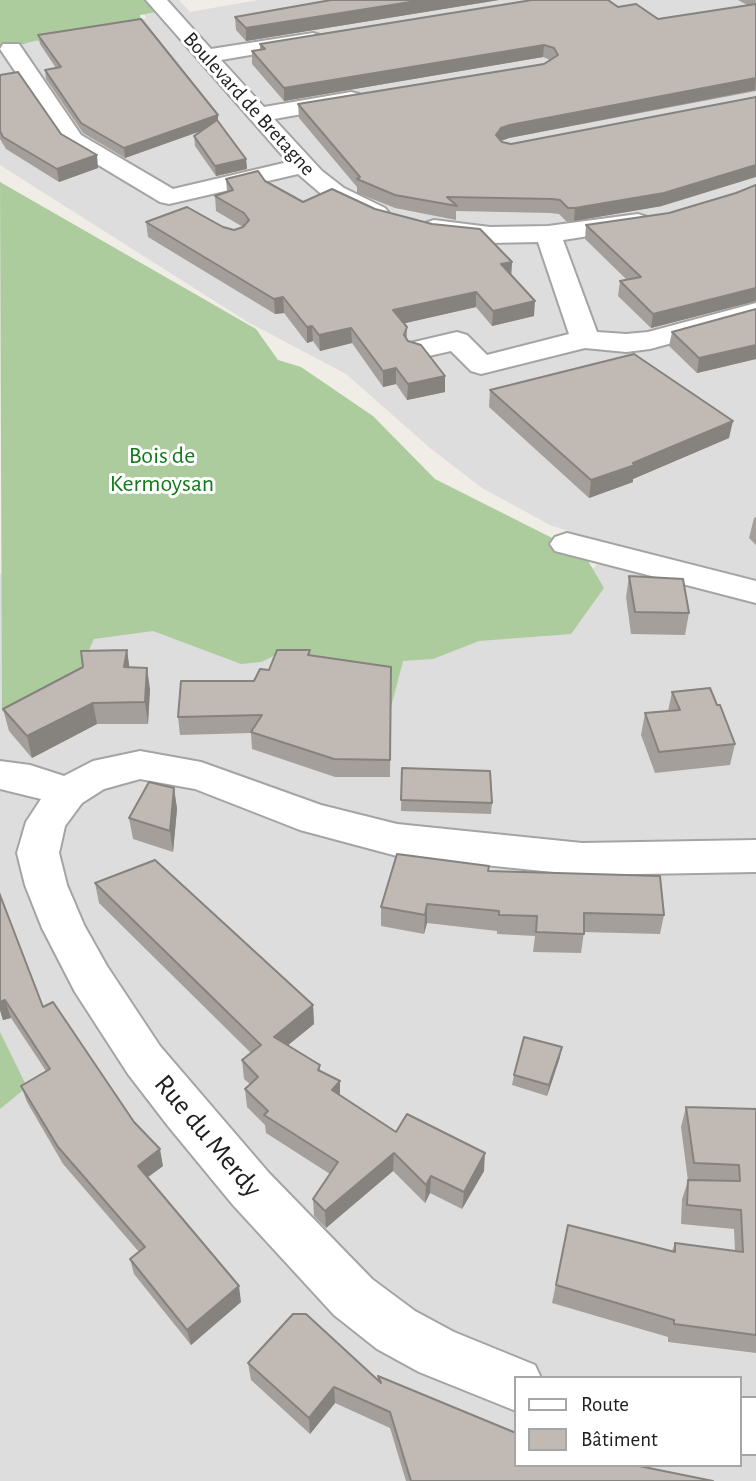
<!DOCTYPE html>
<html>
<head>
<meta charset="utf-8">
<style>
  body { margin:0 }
  #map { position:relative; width:756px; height:1481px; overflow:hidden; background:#f0ede7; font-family:"Alegreya Sans",sans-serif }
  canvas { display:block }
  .legend { position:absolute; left:514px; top:1376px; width:228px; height:91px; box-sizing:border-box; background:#fff; border:2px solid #a6a6a6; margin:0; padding:9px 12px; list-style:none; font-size:21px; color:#202020 }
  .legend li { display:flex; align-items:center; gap:14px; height:35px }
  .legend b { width:35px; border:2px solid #a6a6a6 }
</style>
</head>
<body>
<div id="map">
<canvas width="756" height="1481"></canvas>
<ul class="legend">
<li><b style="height:9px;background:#fff"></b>Route</li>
<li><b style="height:19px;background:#c0b9b4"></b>Bâtiment</li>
</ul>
</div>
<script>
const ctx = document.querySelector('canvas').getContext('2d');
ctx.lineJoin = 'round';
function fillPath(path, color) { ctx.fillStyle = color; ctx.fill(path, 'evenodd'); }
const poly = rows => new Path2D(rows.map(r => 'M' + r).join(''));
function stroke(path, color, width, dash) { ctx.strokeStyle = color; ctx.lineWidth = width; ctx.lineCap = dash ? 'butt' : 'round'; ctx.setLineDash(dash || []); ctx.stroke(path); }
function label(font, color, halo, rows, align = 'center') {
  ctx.font = font + ' "Alegreya Sans",sans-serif'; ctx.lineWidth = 6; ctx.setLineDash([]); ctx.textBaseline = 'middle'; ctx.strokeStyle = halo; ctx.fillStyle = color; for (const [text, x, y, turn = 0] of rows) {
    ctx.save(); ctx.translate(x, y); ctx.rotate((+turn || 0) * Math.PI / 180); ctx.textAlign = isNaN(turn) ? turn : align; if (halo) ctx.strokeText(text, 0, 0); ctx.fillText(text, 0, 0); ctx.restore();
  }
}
fillPath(poly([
  [132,0,179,0,190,12,258,0,756,0,756,1481,0,1481,0,574,561,586,594,568,613,546,550,525,482,488,430,448,346,374,246,321,0,165,0,45,147,18],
  [516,1378,740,1378,740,1465,516,1465]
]), '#dedddd');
fillPath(poly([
  [0,0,147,0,156,12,140,15,142,26,103,35,34,41,0,51],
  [0,182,256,329,278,360,301,367,373,416,435,479,584,554,604,588,571,634,479,641,433,659,403,661,390,711,280,653,261,662,241,664,153,631,94,639,80,670,24,718,2,711],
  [0,1032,27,1087,0,1109]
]), '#accc9e');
const street = poly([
  [146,0,167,0,211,49,313,33,320,35,324,39,320,43,221,60,264,107,351,92,359,94,362,99,359,104,274,119,322,171,344,188,385,208,389,213,385,218,367,218,326,198,298,174,169,204,160,202,65,145,0,49,3,44,19,44,81,135,173,189,288,162,146,0],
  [638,214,647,217,651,222,647,227,563,240,597,332,626,334,648,332,756,303,756,320,650,349,626,352,585,348,481,374,471,371,451,351,420,358,410,355,406,349,410,343,457,332,467,335,487,355,569,334,538,242,490,243,434,236,425,233,421,228,425,223,434,220,490,227,548,226,638,214],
  [567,533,756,581,756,603,555,551,550,544,555,537,567,533],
  [140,751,201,762,321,805,397,824,582,843,756,840,756,872,582,875,397,856,300,830,195,789,140,779,104,789,82,803,65,826,59,853,67,885,84,925,107,966,160,1046,269,1173,372,1279,415,1311,454,1332,535,1365,541,1378,516,1378,516,1411,419,1372,377,1349,334,1315,233,1205,168,1126,128,1074,75,992,42,928,25,885,17,853,26,822,41,799,0,789,0,761,30,765,64,776,93,761,140,751],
  [740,1398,756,1398,756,1454,740,1454,740,1398]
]);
stroke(street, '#a4a4a4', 4);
fillPath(street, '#fff');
fillPath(poly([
  [329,0,499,0,246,41,236,30,235,17],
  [738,0,756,0,756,91,509,138,501,141,662,206,574,221,567,222,559,214,550,213,456,211,456,220,395,208,357,193,357,187,299,118,298,104,544,64,550,60,543,57,284,101,252,64,252,51,260,50,260,44,618,7,658,19,747,5],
  [38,35,218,115,218,121,246,159,247,169,216,176,195,146,194,136,203,130,125,158,83,133,46,79,45,70,56,68,40,44],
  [0,75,61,134,98,168,59,182,6,149,0,139],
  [226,179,265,181,303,202,375,209,512,262,511,275,534,316,492,326,476,307,404,323,407,327,407,339,445,392,407,400,396,384,383,387,352,343,320,351,313,341,307,343,284,313,275,314,148,237,146,222,223,227,234,230,243,227,216,211,215,196,227,192],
  [756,185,756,301,651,328,618,296,620,281,627,280,585,239,586,225,669,213,736,193],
  [756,309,756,359,697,373,669,346,672,332],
  [490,390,729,438,633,479,633,482,589,498,489,407],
  [756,517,756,545,749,538,754,518],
  [629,576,689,613,685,635,631,634,626,597],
  [127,650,129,667,150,689,148,724,97,724,32,758,9,731,3,709],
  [310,650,310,655,391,667,390,777,335,777,252,749,251,733,180,735,178,717,254,681,269,670],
  [672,692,717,705,735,744,730,765,655,773,641,735,645,713,668,711],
  [402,768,492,803,491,814,401,811],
  [174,788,177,809,173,852,133,839,129,818],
  [488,871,664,915,660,934,584,932,581,953,533,952,535,936,497,934,497,931,427,923,424,934,381,926,381,907],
  [95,883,313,1005,314,1024,288,1045,320,1065,320,1071,340,1095,396,1132,484,1171,462,1209,430,1193,425,1203,393,1171,326,1228,314,1216,313,1199,330,1174,266,1133,265,1125,247,1107,245,1089,250,1084,244,1079,242,1060,251,1053,99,903],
  [0,891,1,897,43,1007,163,1166,147,1178,241,1302,191,1345,134,1274,130,1259,139,1252,63,1164,27,1102,21,1086,46,1071,11,1018,3,1020,0,1010],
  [560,1057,547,1096,512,1085,514,1075],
  [686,1107,756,1109,756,1353,668,1342,668,1337,552,1303,568,1225,672,1251,675,1243,735,1251,734,1229,681,1224,682,1199,688,1181,681,1127],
  [248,1363,378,1381,378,1376,516,1465,713,1481,406,1481,390,1428,335,1403,310,1434,251,1380]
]), '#a59f9b');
fillPath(poly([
  [423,0,499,0,246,41,246,28],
  [544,45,543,57,284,101,284,88],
  [756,78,755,90,509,138,500,141,496,135,501,128,510,125],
  [218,115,218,125,125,158,124,148],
  [97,155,98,168,59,182,57,169],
  [246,159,247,169,216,176,215,166],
  [756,165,756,177,662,206,574,221,575,208],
  [512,262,511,277,501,264],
  [756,288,756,301,651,328,653,314],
  [476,292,476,307,393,326,393,310],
  [283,297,284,313,275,314,274,299],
  [535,301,534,316,492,326,493,311],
  [312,326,313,341,307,343,307,327],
  [351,328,352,343,320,351,319,335],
  [756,345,756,359,697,373,699,358],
  [396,368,396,384,383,387,383,371],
  [445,376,445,392,407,400,408,384],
  [733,421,729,438,633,479,633,482,589,498,591,480],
  [127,650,130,671,124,667],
  [147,668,150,689,148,724,145,702],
  [93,703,97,724,32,758,27,736],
  [174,788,177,809,173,852,170,831],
  [427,904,427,923,424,934,425,915],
  [5,1000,11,1018,3,1020,0,1010,0,1002],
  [313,1005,314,1024,276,1055,274,1037],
  [562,1047,560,1057,547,1096,549,1085],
  [340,1081,340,1099,332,1090],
  [160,1149,163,1166,141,1182,138,1166],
  [394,1153,393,1171,326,1228,325,1211],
  [485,1153,484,1171,462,1209,464,1192],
  [431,1176,430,1193,425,1203,426,1185],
  [239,1286,241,1302,191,1345,187,1330],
  [334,1387,335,1403,310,1434,309,1418]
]), '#86827e');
const building = poly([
  [331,0,423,0,246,28,235,17,331,0],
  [532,0,608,0,618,7,636,4,658,19,756,4,756,78,510,125,501,128,496,135,502,142,511,144,756,97,756,165,664,193,575,208,568,208,560,200,552,199,447,197,457,206,395,195,357,179,360,177,298,104,544,64,558,55,554,48,544,45,284,88,252,51,265,49,260,44,532,0],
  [141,19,218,115,124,148,81,123,45,70,61,67,38,35,141,19],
  [18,72,61,134,97,155,57,169,3,137,0,131,0,75,18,72],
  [217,120,246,159,215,166,194,136,217,120],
  [258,171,265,181,303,202,332,189,375,209,432,224,480,229,512,262,501,264,535,301,493,311,476,292,393,310,407,327,404,335,408,341,421,345,445,376,408,384,396,368,383,371,351,328,319,335,312,326,307,327,283,297,274,299,146,222,187,207,223,227,234,230,243,227,249,220,244,213,215,196,233,190,226,179,258,171],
  [756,185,756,288,653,314,620,281,641,277,586,225,669,213,736,193,756,185],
  [756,309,756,345,699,358,672,332,756,309],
  [634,354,733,421,633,463,635,465,591,480,490,390,634,354],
  [629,576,683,579,689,613,635,612,629,576],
  [127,650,124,667,147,668,145,702,93,703,27,736,3,709,83,667,81,651,127,650],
  [277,650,310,650,308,655,391,667,390,760,334,759,251,732,262,715,178,717,181,681,254,681,260,669,269,670,277,650],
  [710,688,717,705,720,705,735,744,659,752,645,713,680,710,672,692,710,688],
  [402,768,490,771,492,803,401,800,402,768],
  [149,782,174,788,170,831,129,818,149,782],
  [397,854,489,866,488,871,660,876,664,915,584,913,584,934,536,932,537,916,499,915,499,911,427,904,425,915,381,907,397,854],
  [155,860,313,1005,274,1037,320,1065,318,1070,340,1081,332,1090,396,1132,407,1114,485,1153,464,1192,431,1176,426,1185,394,1153,325,1211,313,1199,338,1162,264,1115,268,1111,245,1089,258,1077,242,1060,261,1045,95,883,155,860],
  [0,895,43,1007,53,1002,134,1122,160,1149,138,1166,239,1286,187,1330,130,1259,145,1247,58,1147,21,1086,50,1069,5,1000,0,1002,0,895],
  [524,1037,562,1047,549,1085,514,1075,524,1037],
  [686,1107,756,1109,756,1335,674,1324,674,1320,556,1285,568,1225,675,1252,675,1243,743,1252,741,1210,687,1205,688,1180,740,1181,739,1165,694,1163,686,1107],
  [293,1314,306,1314,381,1383,378,1376,516,1433,516,1465,634,1465,713,1481,411,1481,390,1412,334,1387,309,1418,248,1363,293,1314]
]);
fillPath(building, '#c0b9b4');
stroke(building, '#86827e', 2);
label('21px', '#202020', '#fff', [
  ["Boulevard de Bretagne",249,104,48]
]);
label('24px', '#13791c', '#fff', [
  ["Bois de",162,456],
  ["Kermoysan",162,484]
]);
label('28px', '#202020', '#fff', [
  ["Rue du Merdy",208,1136,50]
]);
</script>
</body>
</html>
